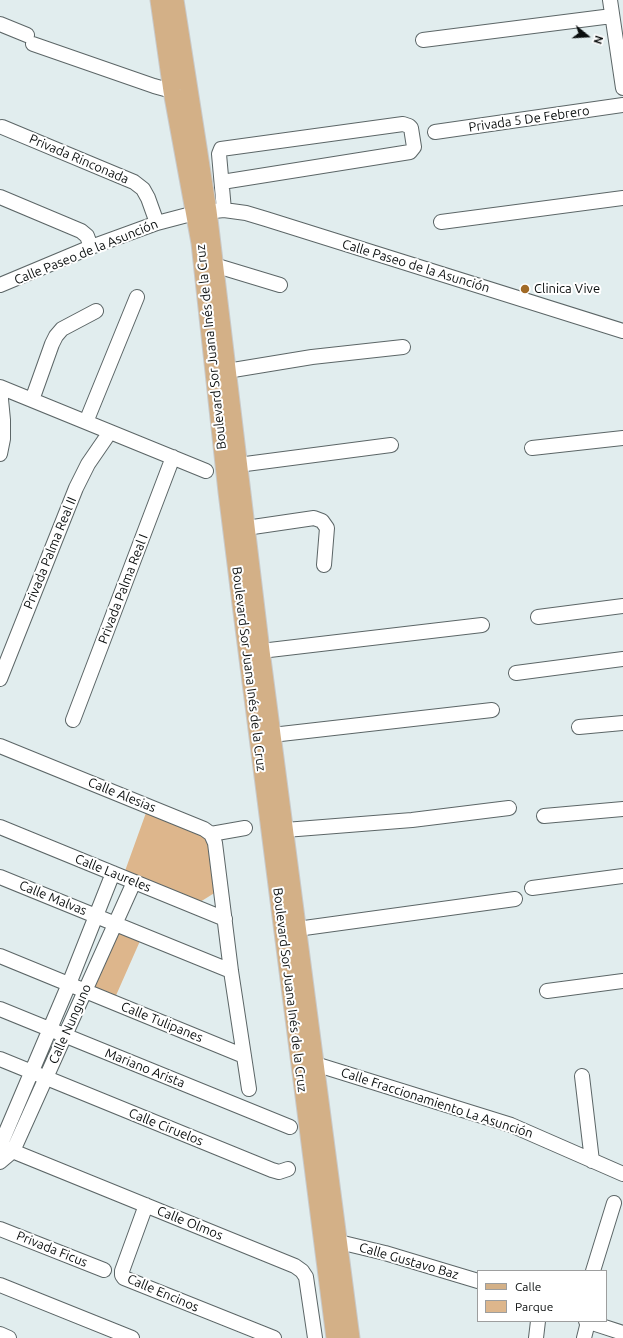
<!DOCTYPE html>
<html>
<head>
<meta charset="utf-8">
<style>
  body { margin:0 }
  #map { position:relative; width:623px; height:1338px; overflow:hidden; background:#e1edee; font-family:Ubuntu,sans-serif }
  canvas { display:block }
  .legend { position:absolute; left:477px; top:1270px; width:130px; height:52px; box-sizing:border-box; background:#fff; border:1px solid #9d9e9e; margin:0; padding:5px 7px; list-style:none; font-size:12px; color:#090d0d }
  .legend li { display:flex; align-items:center; gap:8px; height:20px }
  .legend b { width:20px; border:1px solid #9d9e9e }
  .north { position:absolute; left:567px; top:16px; width:40px; height:40px; -webkit-text-stroke:3px #fff; paint-order:stroke; rotate:108deg; font-size:11px; font-weight:700; line-height:16px; text-align:center; color:#090d0d }
  .north::after { content:''; display:block; margin:auto; width:14px; height:18px; background:#090d0d; clip-path:polygon(50% 0,100% 100%,50% 72%,0 100%) }
</style>
</head>
<body>
<div id="map">
<canvas width="623" height="1338"></canvas>
<ul class="legend">
<li><b style="height:5px;background:#d3b087"></b>Calle</li>
<li><b style="height:11px;background:#ddb68c"></b>Parque</li>
</ul>
<div class="north">N</div>
</div>
<script>
const ctx = document.querySelector('canvas').getContext('2d');
ctx.lineJoin = 'round';
function fillPath(path, color) { ctx.fillStyle = color; ctx.fill(path, 'evenodd'); }
const poly = rows => new Path2D(rows.map(r => 'M' + r).join(''));
function stroke(path, color, width, dash) { ctx.strokeStyle = color; ctx.lineWidth = width; ctx.lineCap = dash ? 'butt' : 'round'; ctx.setLineDash(dash || []); ctx.stroke(path); }
function label(font, color, halo, rows, align = 'center') {
  ctx.font = font + ' Ubuntu,sans-serif'; ctx.lineWidth = 4; ctx.setLineDash([]); ctx.textBaseline = 'middle'; ctx.strokeStyle = halo; ctx.fillStyle = color; for (const [text, x, y, turn = 0] of rows) {
    ctx.save(); ctx.translate(x, y); ctx.rotate((+turn || 0) * Math.PI / 180); ctx.textAlign = isNaN(turn) ? turn : align; if (halo) ctx.strokeText(text, 0, 0); ctx.fillText(text, 0, 0); ctx.restore();
  }
}
fillPath(poly([
  [147,810,208,834,216,892,200,902,125,871],
  [115,930,140,941,114,1000,89,989]
]), '#ddb68c');
const minor = poly([
  [610,0,623,88],
  [0,24,27,35],
  [423,40,612,16],
  [33,44,154,86,172,91],
  [2,127,134,182,143,189,148,198,157,223],
  [435,132,623,105],
  [222,182,410,152,414,147,411,128,409,126,403,124,221,149,219,154,224,210],
  [0,197,81,231,87,236,91,247],
  [441,222,623,198],
  [214,265,280,285],
  [0,285,91,247,157,223,195,213,224,210,246,213,266,219,623,331],
  [227,371,312,357,403,347],
  [0,387,206,471],
  [0,389,3,420,3,439,0,454],
  [32,400,52,344,56,336,62,329,96,311],
  [86,422,137,297],
  [532,448,623,438],
  [238,465,391,445],
  [246,528,314,518,322,521,327,528,324,565],
  [538,617,623,606],
  [261,651,482,625],
  [516,673,623,659],
  [0,679,76,488,88,464,110,432],
  [73,720,173,457],
  [579,727,623,723],
  [272,735,492,710],
  [0,746,204,829,211,834,245,828],
  [544,816,623,809],
  [0,827,225,919],
  [285,830,412,820,509,808],
  [211,834,215,843,231,971,249,1089],
  [0,877,231,971],
  [532,888,623,876],
  [297,929,515,899],
  [0,956,244,1056],
  [547,991,623,981],
  [0,1009,290,1127],
  [0,1059,272,1170,279,1172,288,1169],
  [315,1064,511,1125,623,1174],
  [582,1076,592,1161],
  [0,1146,295,1266,302,1271,306,1277,315,1338],
  [0,1146,69,984,113,873],
  [0,1162,13,1151,134,882],
  [146,1205,122,1271,122,1275,124,1278,274,1338],
  [0,1229,104,1270],
  [339,1242,385,1253,478,1281],
  [593,1271,614,1203],
  [0,1285,132,1338],
  [586,1321,623,1333],
  [0,1334,9,1338],
  [536,1338,538,1321],
  [584,1338,588,1322]
]);
const major = poly([
  [159,0,172,91,200,243,227,492,242,612,335,1338],
  [175,0,208,211,261,651,351,1338]
]);
stroke(minor, '#5c6667', 16);
stroke(major, '#c9caca', 19);
stroke(minor, '#fff', 14);
stroke(major, '#d3b087', 17);
for (const [x, y, r, color] of [
  [525,289,5,"#a16a26"]
]) { const dot = new Path2D(); dot.arc(x, y, r, 0, 2 * Math.PI); ctx.fillStyle = color; ctx.fill(dot); stroke(dot, '#fff', 1.5); }
label('13px', '#090d0d', '#fff', [
  ["Privada 5 De Febrero",529,119,-8],
  ["Privada Rinconada",79,159,23],
  ["Calle Paseo de la Asunción",86,252,-22],
  ["Calle Paseo de la Asunción",416,266,17],
  ["Boulevard Sor Juana Inés de la Cruz",211,347,-96],
  ["Privada Palma Real II",50,553,-68],
  ["Privada Palma Real I",123,589,-69],
  ["Boulevard Sor Juana Inés de la Cruz",249,669,83],
  ["Calle Alesias",122,795,22],
  ["Calle Laureles",113,873,22],
  ["Calle Malvas",53,898,22],
  ["Boulevard Sor Juana Inés de la Cruz",290,990,83],
  ["Calle Tulipanes",162,1022,22],
  ["Calle Nunguno",70,1024,-66],
  ["Mariano Arista",145,1068,22],
  ["Calle Fraccionamiento La Asunción",437,1103,18],
  ["Calle Ciruelos",166,1127,22],
  ["Calle Olmos",190,1223,22],
  ["Privada Ficus",52,1249,22],
  ["Calle Gustavo Baz",409,1261,16],
  ["Calle Encinos",163,1293,23]
]);
label('13px', '#090d0d', '#fff', [
  ["Clinica Vive",534,289]
], 'left');
</script>
</body>
</html>
